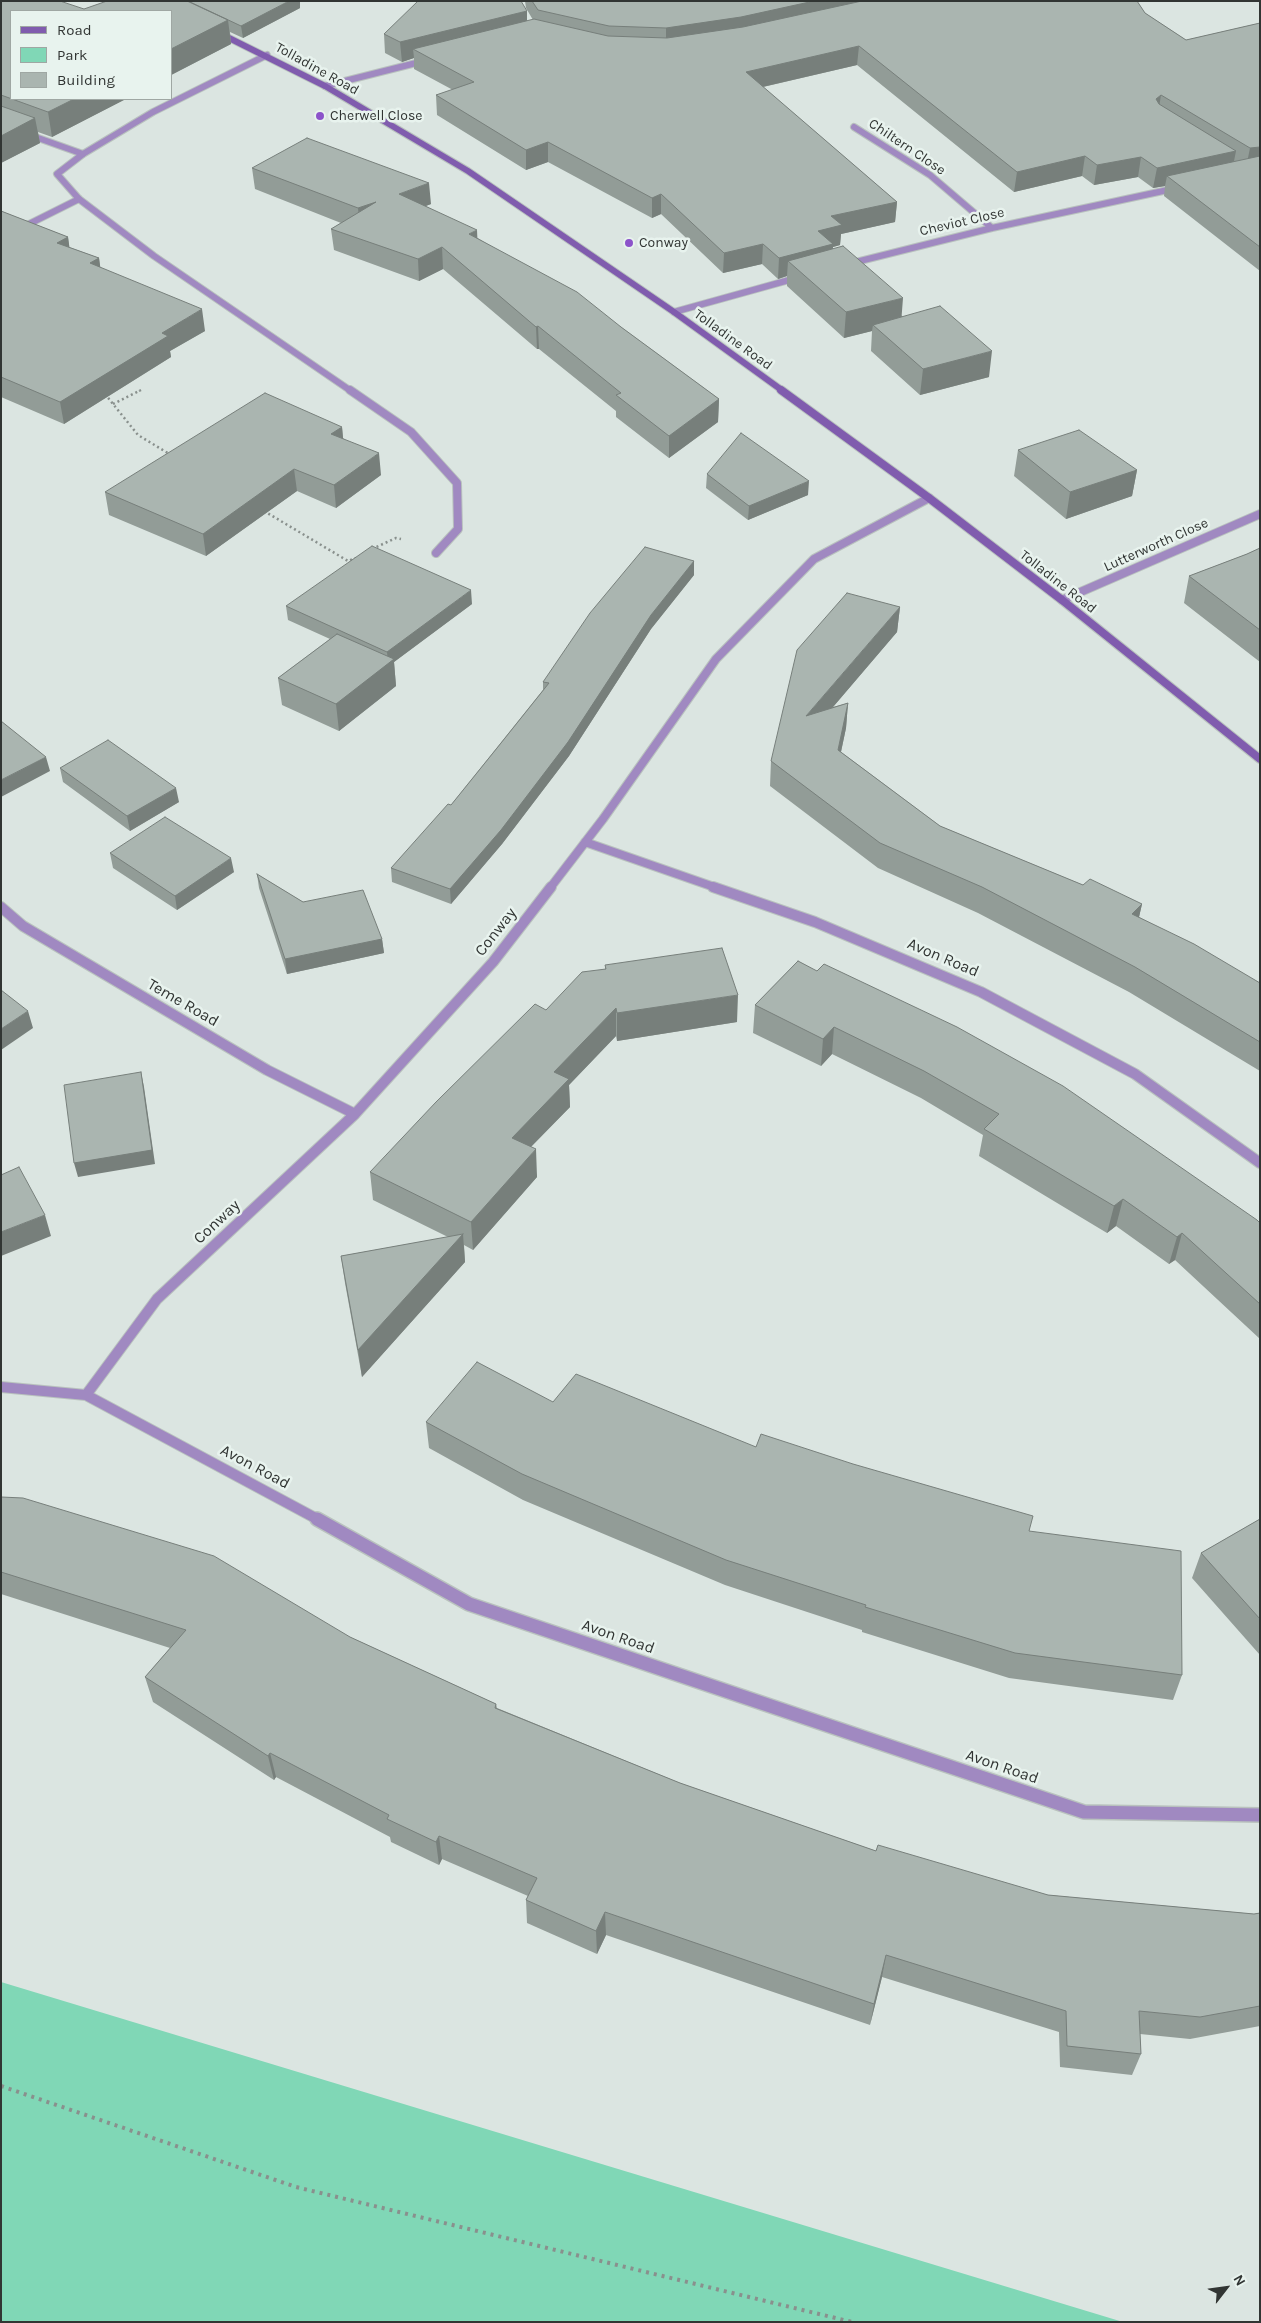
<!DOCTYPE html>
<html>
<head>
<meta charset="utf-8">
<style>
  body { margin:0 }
  #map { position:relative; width:1261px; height:2323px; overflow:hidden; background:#dbe5e1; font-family:Karla,sans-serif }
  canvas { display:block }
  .frame { position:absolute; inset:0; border:2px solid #313533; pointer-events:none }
  .legend { position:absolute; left:10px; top:10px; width:162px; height:90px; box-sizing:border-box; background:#e8f3ee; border:1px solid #9fa7a3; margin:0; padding:6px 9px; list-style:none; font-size:15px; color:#313533 }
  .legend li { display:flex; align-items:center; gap:10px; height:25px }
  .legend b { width:25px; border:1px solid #9fa7a3 }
  .north { position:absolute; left:1201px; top:2263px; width:50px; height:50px; -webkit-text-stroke:4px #e8f3ee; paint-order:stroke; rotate:60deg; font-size:14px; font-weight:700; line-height:20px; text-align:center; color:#313533 }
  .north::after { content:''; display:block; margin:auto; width:18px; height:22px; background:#313533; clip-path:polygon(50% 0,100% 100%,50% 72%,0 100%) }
</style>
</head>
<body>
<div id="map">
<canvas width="1261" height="2323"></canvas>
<div class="frame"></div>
<ul class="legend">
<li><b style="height:6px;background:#805cae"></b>Road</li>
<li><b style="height:14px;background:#80d7b6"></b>Park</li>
<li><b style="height:14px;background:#aab5b0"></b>Building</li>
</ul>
<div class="north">N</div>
</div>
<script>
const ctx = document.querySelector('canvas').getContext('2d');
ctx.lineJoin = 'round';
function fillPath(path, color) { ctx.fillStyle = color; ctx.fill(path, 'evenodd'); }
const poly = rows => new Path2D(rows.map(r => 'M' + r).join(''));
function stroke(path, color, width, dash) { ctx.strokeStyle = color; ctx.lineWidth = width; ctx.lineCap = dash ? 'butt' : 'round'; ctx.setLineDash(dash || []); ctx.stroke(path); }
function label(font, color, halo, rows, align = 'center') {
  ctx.font = font + ' Karla,sans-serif'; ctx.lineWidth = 5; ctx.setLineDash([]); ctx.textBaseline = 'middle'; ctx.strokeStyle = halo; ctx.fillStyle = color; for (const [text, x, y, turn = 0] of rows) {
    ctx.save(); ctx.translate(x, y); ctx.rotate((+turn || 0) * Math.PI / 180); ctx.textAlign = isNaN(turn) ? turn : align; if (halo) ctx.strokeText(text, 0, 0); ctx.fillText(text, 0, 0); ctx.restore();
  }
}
fillPath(poly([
  [1,1982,1123,2322,1,2322]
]), '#80d7b6');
const service = poly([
  [27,134,83,154],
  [1,220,21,228,79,199]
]);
const minorFar3 = poly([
  [267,55,153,112,83,154,57,174,79,199,154,256,351,391],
  [325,86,428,60],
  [854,127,930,175,992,228],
  [848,264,992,228,1177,188],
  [674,312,800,277]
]);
const minorFar2 = poly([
  [350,390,411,432,457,483,458,529,436,553],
  [1062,600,1260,514],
  [585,842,717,888],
  [550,888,603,819,716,659,814,559,929,498]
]);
const minorFar1 = poly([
  [713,887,815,922,981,992,1135,1074,1260,1163],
  [1,907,23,926,267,1070,355,1114],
  [1,1387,86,1395,319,1520],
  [86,1395,157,1299,355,1114,493,962,551,887]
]);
const minor = poly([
  [317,1519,469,1604,1084,1812,1260,1815]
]);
const secondaryFar1 = poly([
  [219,33,325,86,468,171,674,312,783,391]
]);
const secondary = poly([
  [781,390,929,498,1062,600,1260,759]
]);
stroke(service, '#b9c2be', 8);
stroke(minorFar3, '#b9c2be', 8);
stroke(minorFar2, '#b9c2be', 10);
stroke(minorFar1, '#b9c2be', 12);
stroke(minor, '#b9c2be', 16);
stroke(secondaryFar1, '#b9c2be', 8);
stroke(secondary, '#b9c2be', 10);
stroke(poly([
  [139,391,141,390]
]), '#89908d', 2, [1, 2.5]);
stroke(poly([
  [105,394,138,435,171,455],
  [113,404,141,390],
  [264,511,348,561,356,558],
  [372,549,396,538,401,539]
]), '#89908d', 2.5, [2, 3]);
stroke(poly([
  [1,2086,296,2187,852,2322]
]), '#89908d', 4, [3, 5]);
stroke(service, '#a089c1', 6);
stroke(minorFar3, '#a089c1', 6);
stroke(minorFar2, '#a089c1', 8);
stroke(minorFar1, '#a089c1', 10);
stroke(minor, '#a089c1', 13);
stroke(secondaryFar1, '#805cae', 6);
stroke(secondary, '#805cae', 8);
fillPath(poly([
  [1,1,84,9,300,8,243,38,230,32,231,44,52,137,38,132,40,143,1,163],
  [525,1,1137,1,1145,13,1186,40,1260,23,1260,271,1164,196,1165,186,1153,188,1138,177,1094,185,1082,176,1014,192,857,65,763,87,897,202,895,222,841,234,840,245,833,247,833,249,902,316,989,377,920,395,871,351,872,331,844,338,787,286,787,276,778,279,762,264,723,273,661,214,652,218,548,162,526,170,437,115,436,95,453,90,414,69,414,58,402,62,385,53,384,34,527,11,527,21,533,20,526,8],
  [252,168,431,204,426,206,621,327,719,399,718,422,669,458,616,417,616,411,539,349,537,349,443,269,419,281,334,250,331,229,341,223,255,189],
  [1,211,68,237,69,247,99,258,100,267,205,331,170,351,171,357,64,424,1,397],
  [342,427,343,438,381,475,336,508,297,491,206,556,109,515,105,492],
  [1018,450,1137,470,1132,496,1066,519,1014,476],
  [707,474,808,495,748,520,706,488],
  [1260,548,1260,662,1184,603,1189,576,1247,554],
  [694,561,694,575,651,629,569,756,502,844,451,904,392,882,391,868,451,805,543,690,543,682],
  [472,604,394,662,396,686,339,731,282,705,278,678,330,639,288,620,286,606],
  [900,607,897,632,833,707,848,703,846,728,841,752,940,826,1083,885,1142,904,1139,917,1260,983,1260,1071,1129,992,978,913,878,868,770,786,771,761],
  [60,768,179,802,130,831,63,782],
  [110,853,234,872,177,910,113,868],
  [257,874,303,902,382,939,384,953,287,974,259,888],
  [798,961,1260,1223,1260,1339,1175,1260,1169,1264,1116,1226,1107,1233,979,1156,983,1135,921,1098,832,1054,821,1066,753,1033,755,1005],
  [605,965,737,1022,617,1041,616,1036,569,1085,570,1107,531,1147,537,1177,473,1250,464,1245,465,1262,362,1377,345,1283,341,1256,448,1237,373,1200,370,1172,546,1010,605,969],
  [553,1402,756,1447,1030,1531,1182,1675,1173,1700,1009,1678,862,1632,862,1630,725,1585,523,1500,429,1448,426,1422],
  [1,1497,350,1637,496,1704,497,1708,680,1783,876,1851,1048,1895,1254,1914,1260,1913,1260,2026,1190,2039,1140,2034,1141,2054,1132,2075,1060,2067,1059,2032,882,1977,870,2025,606,1935,597,1954,527,1923,526,1900,528,1896,442,1859,439,1865,391,1842,390,1837,276,1777,274,1780,153,1702,145,1677,170,1648,1,1594],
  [1260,1519,1260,1655,1192,1578,1201,1553]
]), '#929c97');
fillPath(poly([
  [289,1,300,1,300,8,243,38,241,26],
  [814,1,899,1,666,47,666,28],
  [527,11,527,30,413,49,414,58,402,62,400,42],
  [228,20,231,44,171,75,171,49],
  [859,46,857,65,745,91,746,72],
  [1161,95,1158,114,1156,99],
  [74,99,126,99,52,137,48,112],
  [35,118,40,143,1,163,1,136],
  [548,142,548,162,526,170,526,150],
  [1260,147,1260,166,1246,168,1250,148],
  [1236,151,1232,171,1167,176,1165,186,1153,188,1157,168],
  [1085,156,1082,176,1014,192,1017,172],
  [1141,157,1138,177,1094,185,1097,165],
  [429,183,431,204,401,215,399,194],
  [661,194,661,214,652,218,652,198],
  [376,202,360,230,358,208],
  [897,202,895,222,841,234,840,245,833,247,832,264,788,261,787,276,778,279,779,258,818,231,831,216],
  [477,230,478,252,469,234],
  [68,237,71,258,57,243],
  [763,244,762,264,723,273,724,253],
  [442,247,443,269,419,281,418,259],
  [99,258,102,279,90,263],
  [903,298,901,324,873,325,872,331,844,338,846,312],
  [202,309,205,331,170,351,171,357,64,424,60,402,162,333],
  [538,326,539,349,537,349,536,327],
  [992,351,989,377,920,395,923,369],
  [719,399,718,422,669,458,669,436],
  [342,427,344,449,331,434],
  [379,453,381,475,336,508,334,485],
  [294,469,297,491,206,556,203,534],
  [1137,470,1132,496,1066,519,1070,492],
  [809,481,808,495,748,520,749,506],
  [694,561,694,575,651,629,569,756,502,844,451,904,450,889,651,615],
  [471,590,472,604,394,662,396,686,339,731,336,704,388,663,387,652],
  [900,607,897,632,804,741,806,716],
  [848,703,846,728,836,775,838,750],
  [46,757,50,771,1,797,1,780],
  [176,788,179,802,130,831,127,816],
  [231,858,234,872,177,910,175,896],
  [1142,904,1136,930,1132,914],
  [382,939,384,953,287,974,285,959],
  [738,995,737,1022,617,1041,617,1013],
  [616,1008,616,1036,569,1085,570,1107,513,1165,512,1138,554,1072],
  [28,1011,33,1028,1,1050,1,1029],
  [834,1027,832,1054,821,1066,823,1039],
  [141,1072,144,1087,155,1164,78,1177,74,1163],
  [536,1149,537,1177,473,1250,471,1222],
  [1123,1199,1116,1226,1107,1233,1114,1206],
  [45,1215,51,1236,1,1256,1,1232],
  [1182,1233,1175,1260,1169,1264,1177,1237],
  [463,1234,465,1262,362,1377,358,1350],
  [270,1753,276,1777,274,1780,268,1756],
  [439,1836,442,1859,439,1865,436,1842],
  [605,1912,606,1935,597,1954,596,1931],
  [886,1955,882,1977,870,2025,874,2004]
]), '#777f7b');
const building = poly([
  [1,1,60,1,84,9,107,1,187,1,228,20,171,49,171,11,11,11,11,99,74,99,48,112,1,95,1,1],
  [188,1,289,1,241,26,188,1],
  [418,1,521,1,527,11,400,42,384,34,418,1],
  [532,1,814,1,741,17,666,28,609,26,538,10,532,1],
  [862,1,1137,1,1145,13,1186,40,1260,23,1260,147,1250,148,1161,95,1156,99,1159,104,1236,151,1157,168,1141,157,1097,165,1085,156,1017,172,859,46,746,72,897,202,831,216,842,225,818,231,833,244,779,258,763,244,724,253,661,194,652,198,548,142,526,150,436,95,474,82,413,49,534,19,608,36,667,38,743,27,862,1],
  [1,106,35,118,1,136,1,106],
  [307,138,429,183,399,194,477,230,469,234,577,292,621,327,719,399,669,436,616,395,621,393,538,326,536,327,442,247,418,259,331,229,376,202,358,208,252,168,307,138],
  [1260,156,1260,247,1167,176,1260,156],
  [1,211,68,237,57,243,99,258,90,263,202,309,162,333,168,336,60,402,1,377,1,211],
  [843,246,903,298,846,312,788,261,843,246],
  [940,306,992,351,923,369,873,325,940,306],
  [265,393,342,427,331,434,379,453,334,485,294,469,203,534,105,492,265,393],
  [1079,430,1137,470,1070,492,1018,450,1079,430],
  [741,433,809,481,749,506,707,474,741,433],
  [372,546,471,590,387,652,286,606,372,546],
  [645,547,694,561,651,615,568,742,501,830,450,889,391,868,448,804,451,805,497,748,549,683,543,682,590,613,645,547],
  [1260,548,1260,630,1189,576,1247,554,1260,548],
  [847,593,900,607,806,716,848,703,838,750,940,826,1083,885,1090,879,1142,904,1132,914,1194,944,1260,983,1260,1042,1135,967,982,887,880,843,771,761,797,650,847,593],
  [337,634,394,659,336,704,278,678,337,634],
  [1,721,46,757,1,780,1,721],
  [108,740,176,788,127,816,60,768,108,740],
  [165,817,231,858,175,896,110,853,165,817],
  [257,874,303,902,363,890,382,939,285,959,257,874],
  [722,948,738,995,617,1013,616,1008,554,1072,569,1079,512,1138,536,1149,471,1222,370,1172,436,1102,535,1004,546,1010,582,972,606,969,605,965,722,948],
  [798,961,817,971,824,964,957,1027,1063,1086,1257,1220,1260,1223,1260,1304,1182,1233,1177,1237,1123,1199,1114,1206,984,1129,999,1114,924,1071,834,1027,823,1039,755,1005,798,961],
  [1,990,28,1011,1,1029,1,990],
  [141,1072,152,1150,74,1163,64,1085,141,1072],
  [19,1167,45,1215,1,1232,1,1175,19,1167],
  [463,1234,358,1350,341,1256,463,1234],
  [477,1362,553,1402,576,1374,756,1447,761,1434,853,1464,1033,1516,1029,1531,1181,1551,1182,1675,1015,1653,865,1607,866,1605,726,1560,522,1474,426,1422,477,1362],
  [1,1497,23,1498,214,1556,350,1637,496,1704,495,1708,680,1783,876,1851,878,1845,1048,1895,1254,1914,1260,1913,1260,2006,1200,2017,1139,2011,1141,2054,1067,2046,1066,2011,886,1955,874,2004,605,1912,596,1931,526,1900,537,1878,439,1836,436,1842,387,1819,389,1815,270,1753,268,1756,145,1677,186,1630,1,1572,1,1497],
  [1260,1519,1260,1619,1201,1553,1260,1519]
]);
fillPath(building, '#aab5b0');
stroke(building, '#777f7b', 1);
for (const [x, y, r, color] of [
  [320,116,5,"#8c53ca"],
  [629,243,5,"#8c53ca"]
]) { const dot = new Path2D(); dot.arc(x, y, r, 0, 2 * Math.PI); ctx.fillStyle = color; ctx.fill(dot); stroke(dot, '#e8f3ee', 2); }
label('14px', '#313533', '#e8f3ee', [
  ["Tolladine Road",317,69,29],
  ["Chiltern Close",907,147,34],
  ["Cheviot Close",962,222,-13],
  ["Tolladine Road",733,340,36],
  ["Lutterworth Close",1156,545,-24],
  ["Tolladine Road",1058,582,38]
]);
label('14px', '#313533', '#e8f3ee', [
  ["Cherwell Close",330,116],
  ["Conway",639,243]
], 'left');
label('16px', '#313533', '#e8f3ee', [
  ["Conway",496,932,-52],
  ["Avon Road",943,958,23],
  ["Teme Road",183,1003,30],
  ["Conway",217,1222,-43],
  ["Avon Road",255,1467,28],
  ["Avon Road",618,1637,19],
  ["Avon Road",1002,1767,19]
]);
</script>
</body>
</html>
